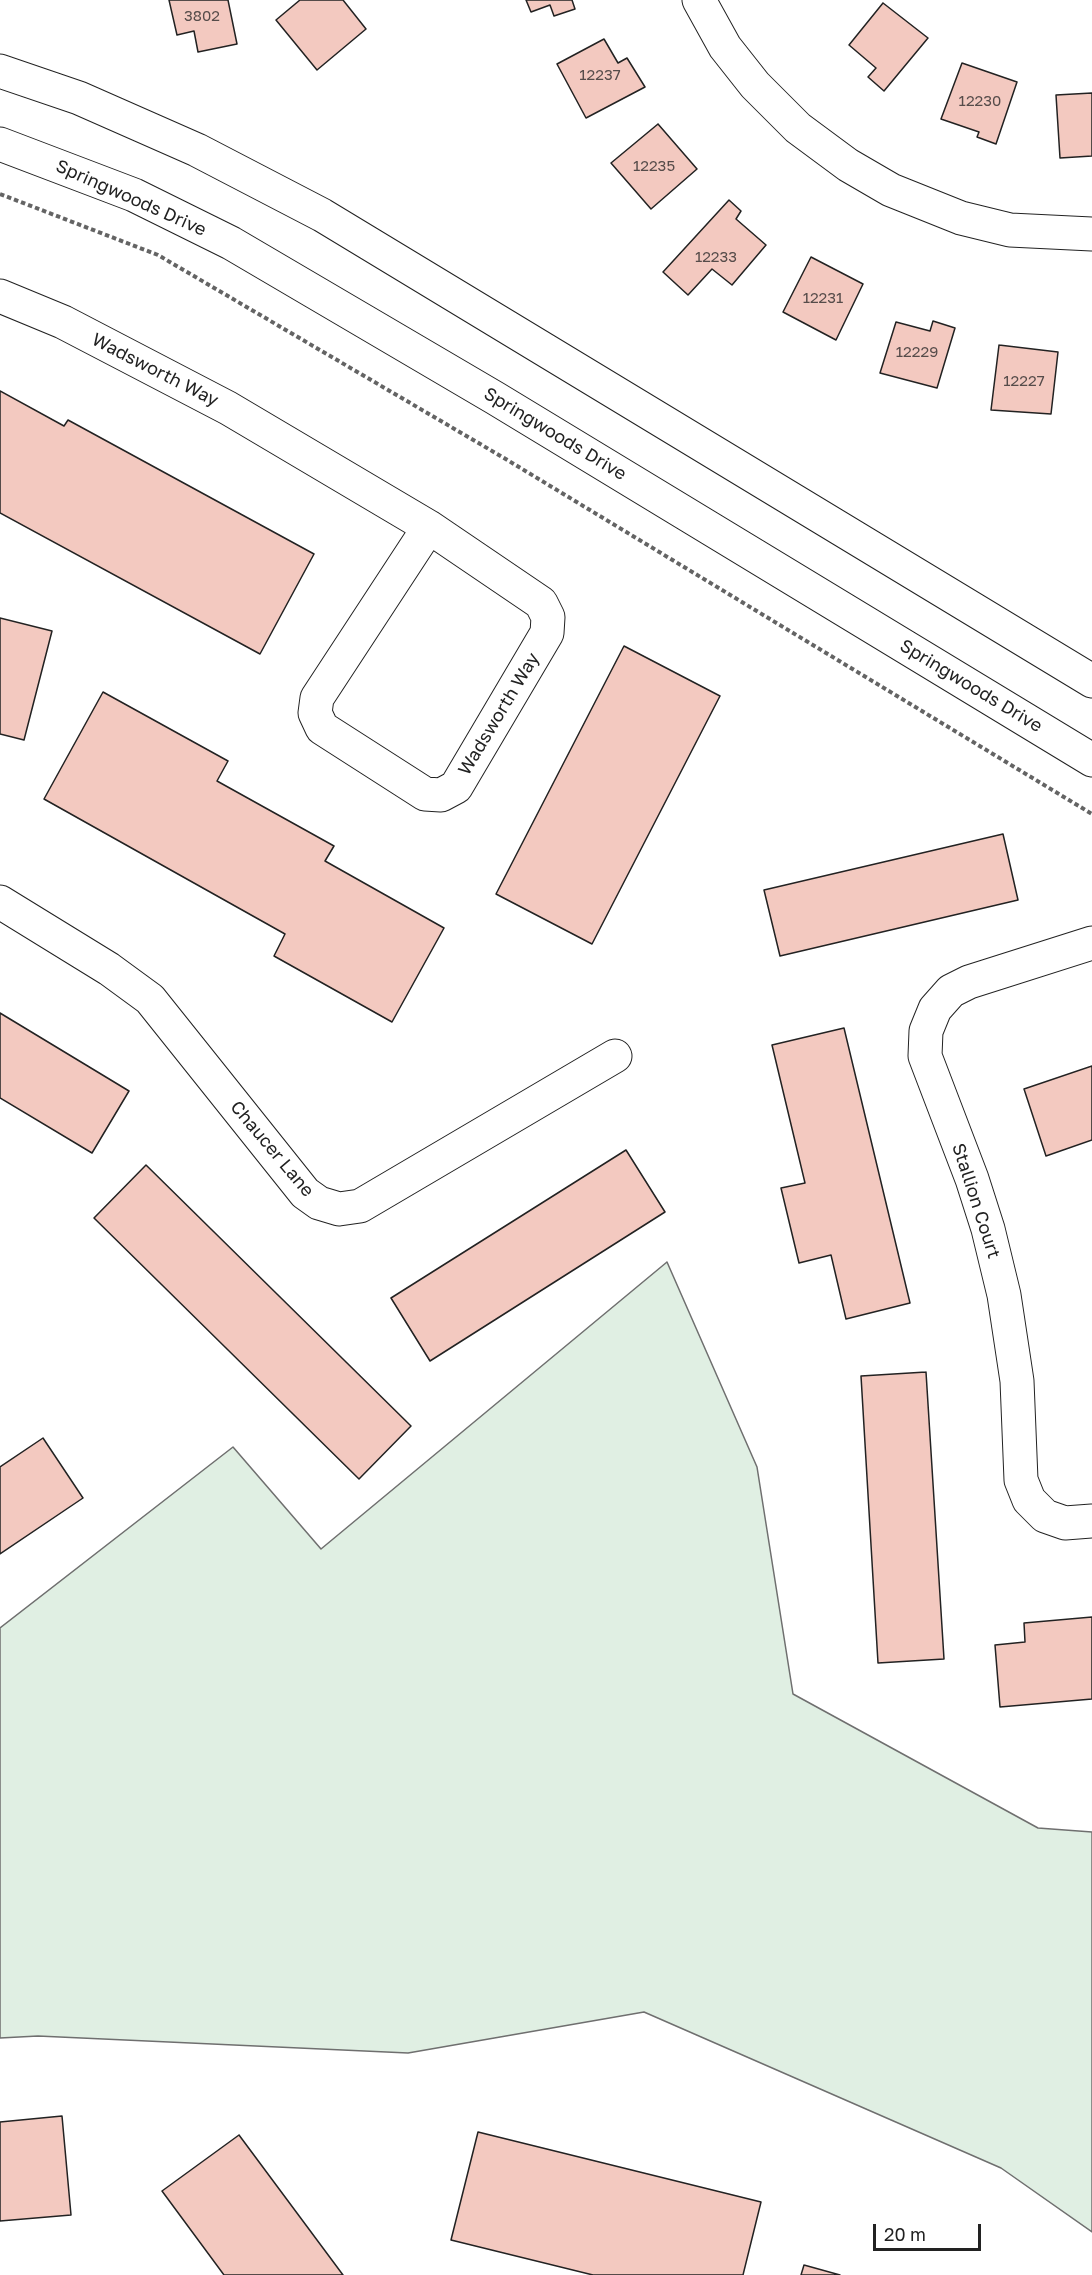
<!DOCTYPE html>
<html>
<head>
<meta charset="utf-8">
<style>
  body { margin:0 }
  #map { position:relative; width:1092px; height:2275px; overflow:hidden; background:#fff; font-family:"Golos Text",sans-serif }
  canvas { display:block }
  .scale { position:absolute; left:873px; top:2224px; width:108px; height:27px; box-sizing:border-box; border:3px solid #222; border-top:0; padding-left:8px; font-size:18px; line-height:21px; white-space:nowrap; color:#222; -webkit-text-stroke:4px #fff; paint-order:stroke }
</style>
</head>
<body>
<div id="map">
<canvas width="1092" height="2275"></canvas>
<div class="scale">20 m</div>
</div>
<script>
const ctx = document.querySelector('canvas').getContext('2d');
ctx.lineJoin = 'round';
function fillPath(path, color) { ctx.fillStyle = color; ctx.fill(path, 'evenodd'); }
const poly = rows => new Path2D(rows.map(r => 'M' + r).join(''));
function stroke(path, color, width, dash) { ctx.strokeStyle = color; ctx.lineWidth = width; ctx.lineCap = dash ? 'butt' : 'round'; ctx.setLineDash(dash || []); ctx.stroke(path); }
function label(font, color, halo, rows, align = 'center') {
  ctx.font = font + ' "Golos Text",sans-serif'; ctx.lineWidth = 4.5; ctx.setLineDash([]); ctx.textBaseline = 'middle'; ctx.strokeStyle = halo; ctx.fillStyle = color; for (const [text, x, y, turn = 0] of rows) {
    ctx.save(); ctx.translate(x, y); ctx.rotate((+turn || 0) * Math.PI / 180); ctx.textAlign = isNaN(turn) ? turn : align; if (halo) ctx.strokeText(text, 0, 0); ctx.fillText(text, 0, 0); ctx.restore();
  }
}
const green = poly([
  [667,1262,757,1467,793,1694,1038,1828,1092,1832,1092,2232,1001,2168,644,2012,408,2053,38,2036,0,2038,0,1628,233,1447,321,1549,667,1262]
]);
fillPath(green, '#e0efe3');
stroke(green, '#6f6f6f', 1.5);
const building = poly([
  [169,0,228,0,237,44,198,52,194,31,177,35,169,0],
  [300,0,343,0,366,29,317,70,276,20,300,0],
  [526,0,572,0,575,9,554,16,550,5,531,12,526,0],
  [883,3,928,38,884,91,868,77,876,68,849,45,883,3],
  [604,39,618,63,627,58,645,87,586,118,557,64,604,39],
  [962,63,1017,82,996,144,977,137,979,132,941,119,962,63],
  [1092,93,1092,156,1060,158,1056,95,1092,93],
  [658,124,697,169,651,209,611,163,658,124],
  [729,200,741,211,736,219,766,245,732,285,712,269,688,295,663,272,729,200],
  [811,257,863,284,836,340,783,312,811,257],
  [933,321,955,328,937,388,880,373,896,322,930,331,933,321],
  [999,345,1058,352,1051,414,991,410,999,345],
  [0,391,64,426,68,420,314,554,260,654,0,513,0,391],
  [0,618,52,631,24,740,0,734,0,618],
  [624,646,720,696,592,944,496,894,624,646],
  [103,692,228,761,217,781,334,846,325,861,444,928,392,1022,274,956,285,934,44,799,103,692],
  [1003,834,1018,900,780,956,764,890,1003,834],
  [0,1013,129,1091,92,1153,0,1098,0,1013],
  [844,1028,910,1303,846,1319,831,1255,799,1263,781,1188,805,1183,772,1045,844,1028],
  [1092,1066,1092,1140,1046,1156,1024,1089,1092,1066],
  [626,1150,665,1212,430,1361,391,1298,626,1150],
  [146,1165,411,1426,359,1479,94,1218,146,1165],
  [926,1372,944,1659,878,1663,861,1376,926,1372],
  [43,1438,83,1498,0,1554,0,1467,43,1438],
  [1092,1617,1092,1699,1000,1707,995,1645,1025,1642,1024,1623,1092,1617],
  [62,2116,71,2215,0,2221,0,2122,62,2116],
  [478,2132,761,2202,743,2275,593,2275,451,2240,478,2132],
  [239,2135,343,2275,224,2275,162,2191,239,2135],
  [804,2265,840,2275,801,2275,804,2265]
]);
fillPath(building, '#f3c9c0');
stroke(building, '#222', 1.5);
const minor = poly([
  [699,0,725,47,755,85,798,128,848,165,891,190,961,218,1010,230,1092,234],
  [0,71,79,98,197,150,322,215,1092,681],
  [0,144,134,195,231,243,495,398,1092,760],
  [0,296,63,322,228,408,429,527],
  [429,527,541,603,548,617,547,633,456,787,441,795,425,794,322,728,315,713,317,698,429,527],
  [0,902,109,969,150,999,305,1193,319,1203,339,1209,360,1206,615,1056],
  [1092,943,969,982,951,991,935,1009,926,1031,925,1056,972,1179,988,1229,1004,1295,1017,1381,1021,1480,1029,1500,1045,1516,1065,1523,1092,1521]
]);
stroke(minor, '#222', 35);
stroke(poly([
  [0,194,158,255,504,458,1092,814]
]), '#646464', 4, [4.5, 3]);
stroke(minor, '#fff', 33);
label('15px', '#564c4a', null, [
  ["3802",202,16],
  ["12237",600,75],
  ["12230",980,101],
  ["12235",654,166],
  ["12233",716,257],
  ["12231",823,298],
  ["12229",917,352],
  ["12227",1024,381]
]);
label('18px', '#222', '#fff', [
  ["Springwoods Drive",131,198,24],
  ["Wadsworth Way",155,370,27],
  ["Springwoods Drive",555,434,31],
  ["Springwoods Drive",971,686,31],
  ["Wadsworth Way",499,714,-59],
  ["Chaucer Lane",272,1149,50],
  ["Stallion Court",976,1201,72]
]);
</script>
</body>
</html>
